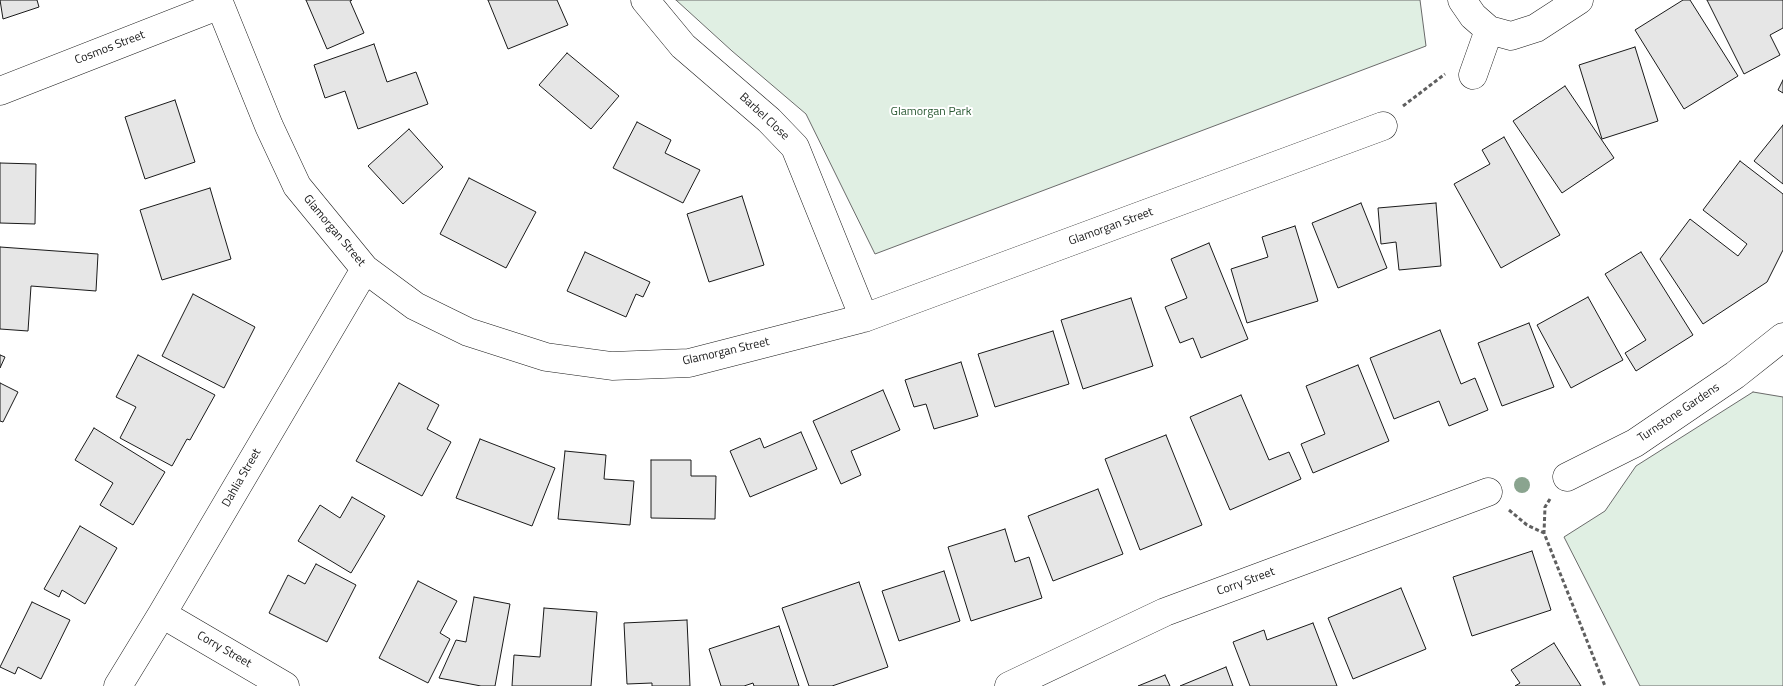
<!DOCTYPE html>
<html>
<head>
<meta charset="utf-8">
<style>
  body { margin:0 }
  canvas { display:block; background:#fff }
</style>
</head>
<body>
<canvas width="1783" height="686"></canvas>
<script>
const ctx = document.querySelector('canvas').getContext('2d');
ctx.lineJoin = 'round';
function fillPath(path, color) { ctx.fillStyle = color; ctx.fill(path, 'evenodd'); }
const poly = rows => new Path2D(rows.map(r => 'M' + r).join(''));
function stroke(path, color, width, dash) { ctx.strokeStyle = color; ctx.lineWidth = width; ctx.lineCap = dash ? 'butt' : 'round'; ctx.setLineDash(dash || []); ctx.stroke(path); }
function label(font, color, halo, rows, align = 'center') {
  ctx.font = font + ' "Titillium Web",sans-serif'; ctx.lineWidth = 4; ctx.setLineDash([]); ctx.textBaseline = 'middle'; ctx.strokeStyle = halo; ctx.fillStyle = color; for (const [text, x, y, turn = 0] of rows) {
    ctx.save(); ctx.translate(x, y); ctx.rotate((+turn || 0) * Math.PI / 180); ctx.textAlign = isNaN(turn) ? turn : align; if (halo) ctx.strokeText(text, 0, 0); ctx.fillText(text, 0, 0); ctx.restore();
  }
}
const green = poly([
  [676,0,1420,0,1426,46,875,254,806,114,732,51,676,0],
  [1753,392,1783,397,1783,686,1640,686,1564,537,1605,511,1636,466,1753,392]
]);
fillPath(green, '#e0efe3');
stroke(green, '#6a6a6a', 1);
const building = poly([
  [0,0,37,0,39,7,3,19,0,0],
  [306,0,352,0,350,1,364,33,327,49,306,0],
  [488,0,557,0,568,25,508,49,488,0],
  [1683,0,1690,0,1738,76,1684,109,1635,30,1683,0],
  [1707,0,1783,0,1783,28,1770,35,1780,55,1744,74,1707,0],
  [374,44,387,82,416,72,428,104,358,129,345,91,325,98,314,65,374,44],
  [1635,47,1658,121,1602,139,1579,65,1635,47],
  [567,53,619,96,591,129,539,85,567,53],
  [1783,80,1783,93,1778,90,1783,80],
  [1565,86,1614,158,1562,193,1513,121,1565,86],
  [175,100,195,162,145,179,125,117,175,100],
  [637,122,671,140,665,153,700,170,683,203,613,168,637,122],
  [1783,125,1783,184,1754,161,1783,125],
  [409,129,443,167,403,204,368,166,409,129],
  [1504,137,1560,235,1501,268,1454,184,1490,164,1482,150,1504,137],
  [1740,161,1783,194,1783,250,1767,282,1703,324,1660,259,1690,219,1738,256,1747,244,1703,210,1740,161],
  [0,163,36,164,35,224,0,223,0,163],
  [469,178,536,212,506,268,440,234,469,178],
  [210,188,231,259,162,280,140,210,210,188],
  [742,196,764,265,709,282,687,214,742,196],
  [1361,203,1387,268,1338,288,1312,223,1361,203],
  [1436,203,1441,266,1399,270,1396,242,1381,244,1378,208,1436,203],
  [1295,226,1318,301,1247,323,1231,269,1268,257,1262,237,1295,226],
  [1209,243,1248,339,1201,358,1193,338,1180,343,1165,307,1187,298,1171,259,1209,243],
  [0,247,98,254,96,291,31,286,28,331,0,329,0,247],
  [585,252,650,282,643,297,636,294,626,317,567,291,585,252],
  [1641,252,1693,335,1636,371,1625,353,1646,340,1605,274,1641,252],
  [193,294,255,327,224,388,162,356,193,294],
  [1588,297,1623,360,1571,388,1537,325,1588,297],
  [1131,298,1153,366,1083,389,1061,320,1131,298],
  [1529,323,1554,387,1502,406,1478,343,1529,323],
  [1440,330,1461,384,1475,378,1488,410,1449,426,1439,401,1394,419,1370,358,1440,330],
  [1053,331,1069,384,995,407,978,354,1053,331],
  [0,355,5,357,0,368,0,355],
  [138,355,215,395,190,440,187,439,172,466,120,438,136,407,116,397,138,355],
  [961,362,978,416,934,429,926,404,914,407,905,380,961,362],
  [1358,365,1389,441,1313,473,1301,444,1325,434,1306,386,1358,365],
  [0,383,18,392,3,422,0,421,0,383],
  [399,383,439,405,427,429,451,442,422,496,356,461,399,383],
  [883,390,900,430,851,451,861,475,841,484,813,421,883,390],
  [1241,395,1269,460,1289,452,1301,479,1230,510,1190,417,1241,395],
  [94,428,165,472,133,525,100,505,113,483,75,460,94,428],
  [801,432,817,469,750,497,730,451,760,438,764,448,801,432],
  [1166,435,1202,525,1140,550,1105,459,1166,435],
  [480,439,555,468,532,526,456,498,480,439],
  [565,451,606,455,604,479,634,481,630,525,558,519,565,451],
  [651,460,691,460,691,476,716,476,715,519,651,518,651,460],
  [1098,489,1123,554,1053,581,1028,516,1098,489],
  [352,497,385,516,351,573,298,541,320,505,340,518,352,497],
  [80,526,117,548,85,604,62,590,59,597,44,589,80,526],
  [1005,529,1015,562,1029,557,1042,598,971,621,948,547,1005,529],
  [1532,551,1551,610,1472,636,1453,577,1532,551],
  [316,564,356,585,327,642,269,613,288,575,305,584,316,564],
  [944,571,960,621,899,641,882,591,944,571],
  [418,581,457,601,440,633,450,639,428,683,379,658,418,581],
  [859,582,888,667,832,686,809,686,782,608,859,582],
  [1401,588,1426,649,1353,679,1328,618,1401,588],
  [474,597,510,604,495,686,481,686,439,678,456,640,466,642,474,597],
  [32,602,70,620,41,679,18,667,15,674,0,667,32,602],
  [544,608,597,612,591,686,512,686,514,655,540,657,544,608],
  [687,620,690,686,652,686,652,683,627,684,624,623,687,620],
  [1313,623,1337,686,1250,686,1233,642,1264,630,1267,640,1313,623],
  [779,626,799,686,754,686,753,683,744,686,721,686,709,649,779,626],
  [1554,643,1581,686,1515,686,1520,683,1511,670,1554,643],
  [1226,667,1233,686,1180,686,1226,667],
  [1165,675,1170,686,1138,686,1165,675]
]);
fillPath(building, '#e6e6e6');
stroke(building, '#1a1a1a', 1);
const minor = poly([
  [218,0,269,126,297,186,365,269,415,306,468,332,546,357,612,366,689,363,864,318,1383,126],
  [645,0,683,46,769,120,795,147,864,318],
  [1462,0,1473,16,1489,30,1511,36,1536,28,1579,0],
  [1473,75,1489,30],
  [0,91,220,5],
  [1567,477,1635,443,1735,375,1783,337],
  [162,614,285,686],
  [118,686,162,614,365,269],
  [1009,686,1165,612,1488,492]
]);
stroke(minor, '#1a1a1a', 29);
stroke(poly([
  [1403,106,1445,74],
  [1550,499,1545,507,1544,533,1605,686],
  [1509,510,1527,525,1544,533]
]), '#5f5f5f', 3, [4, 2.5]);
stroke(minor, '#fff', 28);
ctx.fillStyle = '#8aa48f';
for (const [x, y] of [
  [1522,485]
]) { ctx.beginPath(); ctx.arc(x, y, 8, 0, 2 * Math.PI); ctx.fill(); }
label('12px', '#1a1a1a', '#fff', [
  ["Cosmos Street",110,48,-21],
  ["Barbel Close",764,117,43],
  ["Glamorgan Street",1111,227,-20],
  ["Glamorgan Street",334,231,50],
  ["Glamorgan Street",726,352,-13],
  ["Turnstone Gardens",1679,413,-34],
  ["Dahlia Street",242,478,-60],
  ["Corry Street",1246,582,-20],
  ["Corry Street",224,650,30]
]);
label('12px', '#2b5a34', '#fff', [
  ["Glamorgan Park",931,112]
]);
</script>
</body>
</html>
